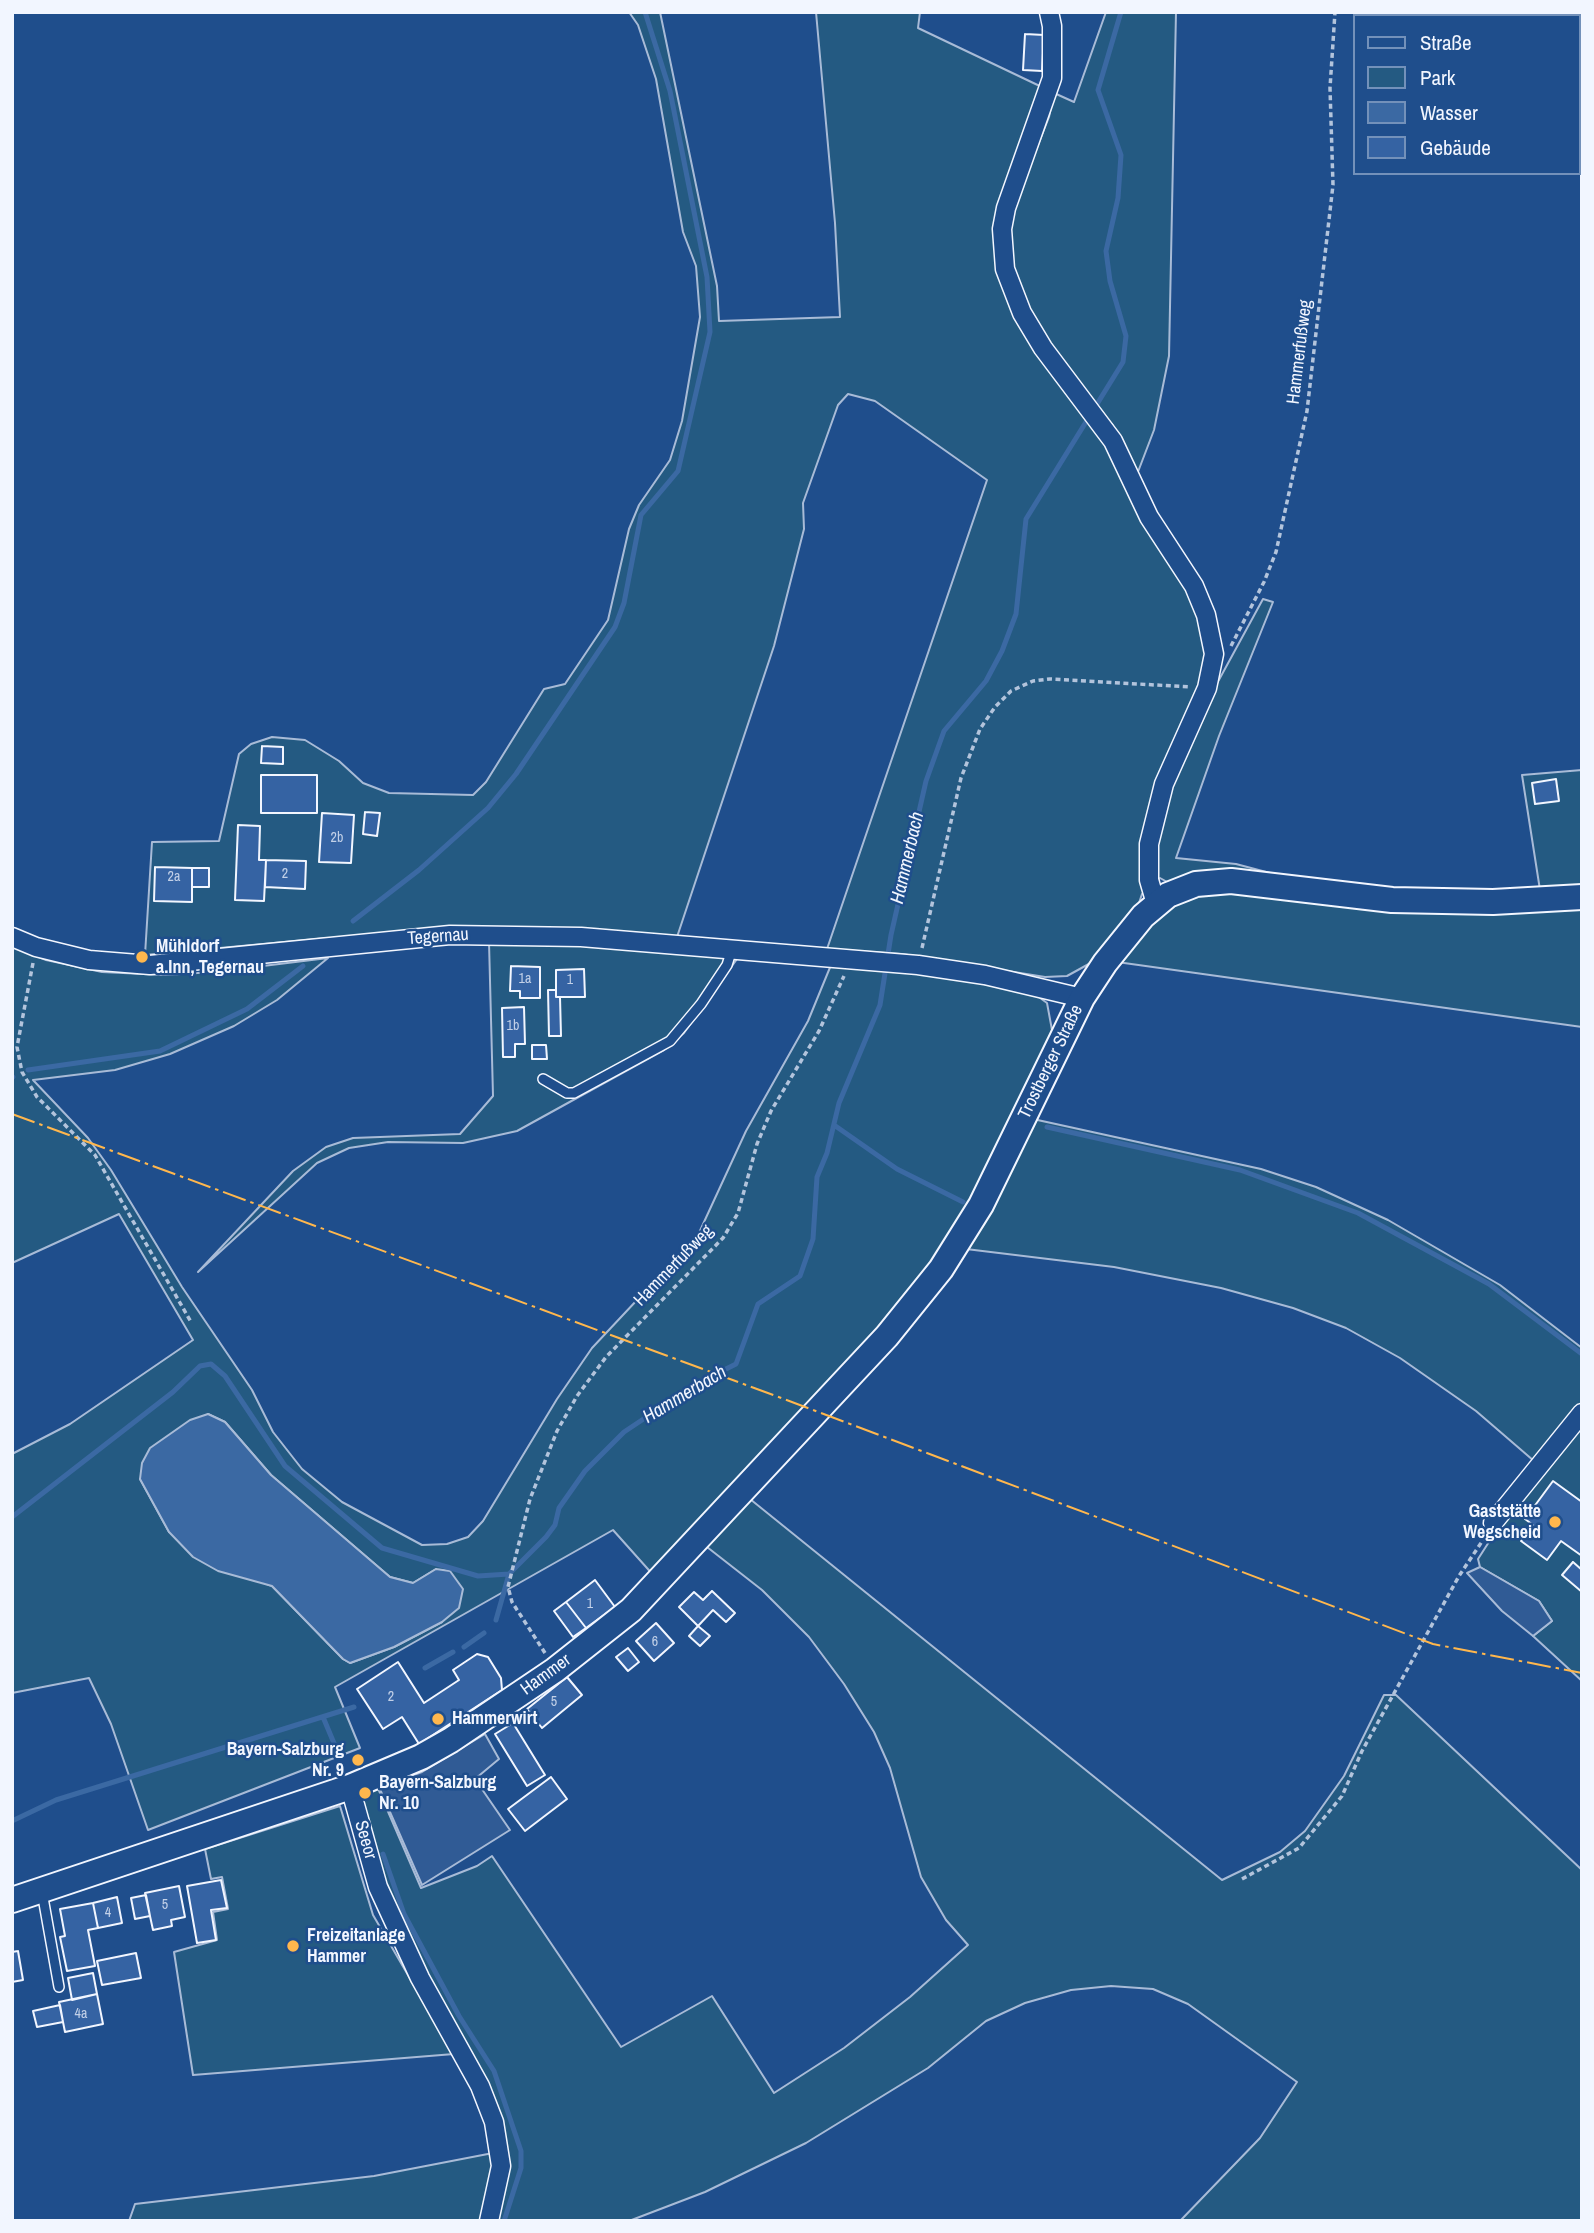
<!DOCTYPE html>
<html>
<head>
<meta charset="utf-8">
<style>
  body { margin:0 }
  #map { position:relative; width:1594px; height:2233px; overflow:hidden; background:#1f4e8c; font-family:"Archivo Narrow",sans-serif }
  canvas { display:block }
  .frame { position:absolute; inset:0; border:14px solid #f2f6ff; pointer-events:none }
  .legend { position:absolute; left:1353px; top:14px; width:228px; height:161px; box-sizing:border-box; background:#1f4e8c; border:2px solid #7391ba; margin:0; padding:9px 12px; list-style:none; font-size:21px; color:#f2f6ff }
  .legend li { display:flex; align-items:center; gap:14px; height:35px }
  .legend b { width:35px; border:2px solid #7391ba }
</style>
</head>
<body>
<div id="map">
<canvas width="1594" height="2233"></canvas>
<div class="frame"></div>
<ul class="legend">
<li><b style="height:9px;background:#1f4e8c"></b>Straße</li>
<li><b style="height:19px;background:#245a82"></b>Park</li>
<li><b style="height:19px;background:#3b69a3"></b>Wasser</li>
<li><b style="height:19px;background:#3563a3"></b>Gebäude</li>
</ul>
</div>
<script>
const ctx = document.querySelector('canvas').getContext('2d');
ctx.lineJoin = 'round';
function fillPath(path, color) { ctx.fillStyle = color; ctx.fill(path, 'evenodd'); }
const poly = rows => new Path2D(rows.map(r => 'M' + r).join(''));
function stroke(path, color, width, dash) { ctx.strokeStyle = color; ctx.lineWidth = width; ctx.lineCap = dash ? 'butt' : 'round'; ctx.setLineDash(dash || []); ctx.stroke(path); }
function label(font, color, halo, rows, align = 'center') {
  ctx.font = font + ' "Archivo Narrow",sans-serif'; ctx.lineWidth = 5; ctx.setLineDash([]); ctx.textBaseline = 'middle'; ctx.strokeStyle = halo; ctx.fillStyle = color; for (const [text, x, y, turn = 0] of rows) {
    ctx.save(); ctx.translate(x, y); ctx.rotate((+turn || 0) * Math.PI / 180); ctx.textAlign = isNaN(turn) ? turn : align; if (halo) ctx.strokeText(text, 0, 0); ctx.fillText(text, 0, 0); ctx.restore();
  }
}
const green = poly([
  [629,12,660,12,717,286,719,321,840,317,835,223,816,12,920,12,918,28,1046,89,1005,197,1009,257,1011,214,1049,117,1054,93,1074,102,1106,12,1176,12,1169,356,1154,430,1136,477,1112,424,1105,437,1186,578,1207,647,1208,700,1263,599,1273,602,1219,736,1176,858,1236,864,1270,873,1200,874,1169,883,1160,878,1142,894,1137,909,1096,960,1067,976,1045,977,902,954,827,949,987,480,875,401,848,394,838,405,803,503,804,529,774,646,677,937,500,927,445,929,350,940,327,938,145,955,152,842,219,841,239,754,251,744,272,737,305,740,339,761,363,783,389,793,473,795,486,782,544,689,565,684,608,620,629,529,639,505,670,460,682,421,700,317,696,266,683,232,656,79,638,25,629,12],
  [1582,770,1582,886,1540,890,1522,775,1582,770],
  [1214,889,1582,905,1582,1027,1117,962,1167,908,1214,889],
  [489,942,553,942,737,959,684,1033,664,1050,517,1131,463,1143,388,1142,349,1148,317,1163,198,1272,293,1171,326,1147,353,1138,460,1134,493,1096,489,942],
  [12,946,46,960,102,972,165,975,214,972,328,958,277,1000,234,1026,170,1054,115,1070,33,1080,88,1138,111,1170,182,1287,252,1390,273,1432,302,1469,342,1502,422,1545,447,1544,468,1537,483,1521,557,1399,592,1348,698,1235,746,1131,808,1021,831,965,936,974,1036,995,1047,1003,1052,1030,1047,1047,959,1229,891,1315,655,1577,613,1530,335,1687,360,1748,148,1830,111,1724,89,1678,12,1693,12,1454,70,1424,193,1340,119,1214,12,1263,12,946],
  [208,1414,225,1422,271,1475,390,1577,413,1583,436,1569,442,1622,394,1647,350,1663,343,1659,272,1586,245,1576,169,1532,140,1479,208,1414],
  [1033,1119,1261,1169,1316,1187,1388,1220,1500,1285,1582,1348,1582,1403,1534,1461,1476,1411,1400,1358,1346,1328,1293,1308,1221,1288,1114,1267,966,1249,1033,1119],
  [1582,1421,1582,1681,1533,1636,1552,1621,1539,1601,1480,1567,1478,1559,1496,1531,1582,1421],
  [750,1499,1222,1880,1280,1852,1305,1831,1344,1776,1384,1695,1396,1695,1582,1870,1582,2221,1180,2221,1260,2138,1297,2082,1188,2004,1153,1989,1111,1986,1071,1990,1025,2003,986,2021,928,2068,806,2143,705,2192,629,2221,494,2221,506,2172,438,2001,390,1901,359,1793,377,1786,421,1888,477,1866,492,1856,621,2047,712,1996,774,2093,844,2048,910,1997,968,1945,946,1920,921,1877,890,1768,874,1732,844,1684,809,1637,762,1590,707,1547,750,1499],
  [340,1806,373,1915,454,2054,193,2075,174,1952,217,1940,213,1912,228,1909,222,1877,211,1879,205,1849,340,1806],
  [493,2153,495,2165,484,2221,129,2221,135,2204,374,2176,493,2153]
]);
fillPath(green, '#245a82');
stroke(green, '#a8bbd7', 2);
const parking = poly([
  [1480,1567,1539,1601,1552,1621,1533,1636,1502,1611,1467,1573,1480,1567],
  [485,1734,499,1759,475,1779,510,1830,422,1885,379,1787,422,1772,485,1734]
]);
fillPath(parking, '#305b95');
stroke(parking, '#a8bbd7', 2);
const water = poly([
  [208,1414,225,1422,271,1475,390,1577,413,1583,436,1569,450,1571,463,1589,459,1608,442,1622,394,1647,350,1663,343,1659,272,1586,218,1571,193,1557,169,1532,140,1479,142,1463,150,1448,190,1420,208,1414]
]);
fillPath(water, '#3b69a3');
stroke(water, '#a8bbd7', 2);
stroke(poly([
  [353,921,419,870,488,808,516,774,615,627,624,603,641,515,678,471,710,332,707,277,670,91,645,12],
  [28,1070,160,1051,247,1009,303,966],
  [12,1078,13,1077],
  [834,1125,897,1169,963,1202],
  [1047,1127,1240,1170,1358,1213,1489,1284,1582,1354],
  [12,1517,173,1392,200,1366,211,1364,225,1376,285,1466,382,1548,478,1576,509,1574],
  [496,1620,509,1574,546,1537,555,1525,559,1508,585,1471,624,1432,696,1384,736,1364,758,1304,800,1276,813,1239,817,1177,827,1153,839,1103,880,1005,891,935,926,781,944,731,986,681,1002,651,1016,614,1026,519,1123,362,1126,336,1110,281,1106,251,1118,198,1121,155,1098,90,1121,12],
  [464,1647,484,1633],
  [425,1668,453,1652],
  [323,1717,336,1748],
  [12,1821,56,1800,354,1707],
  [383,1854,404,1914,459,2016,494,2071,521,2151,521,2168,504,2221]
]), '#3b69a3', 5);
const building = poly([
  [1025,34,1044,35,1042,71,1023,70,1025,34],
  [262,746,283,747,283,764,261,763,262,746],
  [261,775,317,775,317,813,261,813,261,775],
  [1556,779,1559,801,1535,804,1532,783,1556,779],
  [365,812,380,813,377,836,363,834,365,812],
  [322,813,354,815,351,863,319,862,322,813],
  [238,825,260,826,259,860,266,860,264,901,235,900,238,825],
  [266,860,306,861,305,889,265,887,266,860],
  [155,867,192,868,192,902,154,901,155,867],
  [192,868,209,868,209,887,192,887,192,868],
  [511,966,540,967,540,998,520,998,520,991,510,991,511,966],
  [584,969,585,997,556,997,556,970,584,969],
  [548,990,556,990,556,997,560,997,561,1036,549,1036,548,990],
  [524,1007,525,1044,515,1044,515,1057,503,1057,502,1008,524,1007],
  [532,1045,546,1045,547,1059,532,1059,532,1045],
  [1553,1481,1582,1502,1582,1556,1561,1541,1547,1560,1521,1541,1533,1525,1525,1519,1553,1481],
  [1573,1562,1582,1570,1582,1592,1562,1575,1573,1562],
  [595,1580,615,1607,586,1628,566,1602,595,1580],
  [712,1591,735,1613,726,1622,713,1610,698,1626,679,1607,694,1592,703,1600,712,1591],
  [566,1602,586,1628,573,1637,554,1611,566,1602],
  [656,1623,674,1643,654,1661,636,1641,656,1623],
  [698,1626,710,1636,700,1646,689,1636,698,1626],
  [628,1648,639,1662,628,1671,616,1657,628,1648],
  [477,1654,488,1657,501,1678,502,1690,419,1744,402,1717,383,1729,357,1689,398,1662,424,1703,459,1680,453,1670,477,1654],
  [567,1677,582,1695,542,1728,527,1709,567,1677],
  [513,1723,545,1775,527,1786,495,1734,513,1723],
  [551,1777,567,1799,525,1831,508,1809,551,1777],
  [221,1880,227,1908,211,1910,216,1940,197,1943,187,1886,221,1880],
  [179,1886,185,1917,171,1920,172,1926,153,1930,145,1893,179,1886],
  [146,1895,150,1916,135,1919,131,1898,146,1895],
  [117,1897,122,1923,98,1928,93,1903,117,1897],
  [93,1903,98,1928,88,1930,95,1966,67,1971,60,1937,65,1936,60,1909,93,1903],
  [18,1951,23,1980,12,1982,12,1952,18,1951],
  [136,1953,141,1978,102,1985,97,1961,136,1953],
  [93,1973,97,1994,72,2000,68,1978,93,1973],
  [97,1994,103,2024,65,2032,59,2002,97,1994],
  [60,2005,63,2022,37,2027,33,2011,60,2005]
]);
fillPath(building, '#3563a3');
stroke(building, '#f2f6ff', 2);
const service = poly([
  [543,1079,567,1093,574,1093,670,1041,701,1004,727,965,732,949],
  [42,1892,59,1987]
]);
const minor = poly([
  [1049,12,1052,26,1052,78,1006,208,1002,229,1005,269,1022,313,1043,348,1113,441,1149,517,1194,586,1206,615,1214,654,1207,688,1164,784,1149,844,1149,880,1156,904],
  [12,937,36,947,89,960,150,965,450,935,581,937,918,965,985,975,1082,998],
  [1493,1523,1582,1413],
  [350,1787,378,1887,420,1978,480,2086,494,2122,501,2166,489,2221]
]);
const secondary = poly([
  [12,1900,350,1787,421,1757,451,1740,555,1670,631,1610,887,1336,941,1269,981,1205,1082,998,1105,963,1143,916,1168,895,1196,884,1231,881,1392,900,1493,902,1582,897]
]);
stroke(service, '#f2f6ff', 12);
stroke(minor, '#f2f6ff', 21);
stroke(secondary, '#f2f6ff', 28);
stroke(poly([
  [1231,646,1264,582,1276,552,1307,411,1333,185,1330,88,1335,12],
  [922,948,961,778,980,729,995,707,1011,691,1033,681,1050,679,1191,687],
  [33,963,17,1047,22,1072,37,1097,95,1155,191,1322],
  [545,1653,512,1602,508,1587,530,1499,557,1431,577,1396,606,1357,723,1238,738,1213,757,1144,771,1111,819,1031,844,976],
  [1242,1879,1299,1848,1342,1796,1362,1751,1459,1576,1485,1537]
]), '#b3c4dc', 3.5, [5, 3.5]);
stroke(service, '#1f4e8c', 9);
stroke(minor, '#1f4e8c', 18);
stroke(secondary, '#1f4e8c', 24);
stroke(poly([
  [12,1114,776,1396,1433,1644,1582,1673]
]), '#ffb74d', 2, [24, 5, 3.5, 5]);
for (const [x, y, r, color] of [
  [142,957,7,"#ffb74d"],
  [1555,1522,7,"#ffb74d"],
  [438,1719,7,"#ffb74d"],
  [358,1760,7,"#ffb74d"],
  [365,1793,7,"#ffb74d"],
  [293,1946,7,"#ffb74d"]
]) { const dot = new Path2D(); dot.arc(x, y, r, 0, 2 * Math.PI); ctx.fillStyle = color; ctx.fill(dot); stroke(dot, '#1f4e8c', 2.5); }
label('14px', '#c3d1e8', null, [
  ["2b",337,838],
  ["2",285,874],
  ["2a",174,877],
  ["1a",525,979],
  ["1",570,980],
  ["1b",513,1026],
  ["1",590,1604],
  ["6",655,1642],
  ["2",391,1697],
  ["5",554,1702],
  ["5",165,1905],
  ["4",108,1913],
  ["4a",81,2014]
]);
label('18px', '#f2f6ff', '#1f4e8c', [
  ["Hammerfußweg",1300,352,-83],
  ["Tegernau",438,937,-4],
  ["Trostberger Straße",1051,1062,-64],
  ["Hammerfußweg",674,1266,-46],
  ["Hammer",546,1675,-36],
  ["Seeor",365,1840,74]
]);
label('bold 18px', '#f2f6ff', '#1f4e8c', [
  ["Mühldorf",156,947],
  ["a.Inn, Tegernau",156,968],
  ["Gaststätte",1541,1512,"right"],
  ["Wegscheid",1541,1533,"right"],
  ["Hammerwirt",452,1719],
  ["Bayern-Salzburg",344,1750,"right"],
  ["Nr. 9",344,1771,"right"],
  ["Bayern-Salzburg",379,1783],
  ["Nr. 10",379,1804],
  ["Freizeitanlage",307,1936],
  ["Hammer",307,1957]
], 'left');
label('italic 19px', '#f2f6ff', '#1f4e8c', [
  ["Hammerbach",908,858,-77],
  ["Hammerbach",685,1395,-31]
]);
</script>
</body>
</html>
